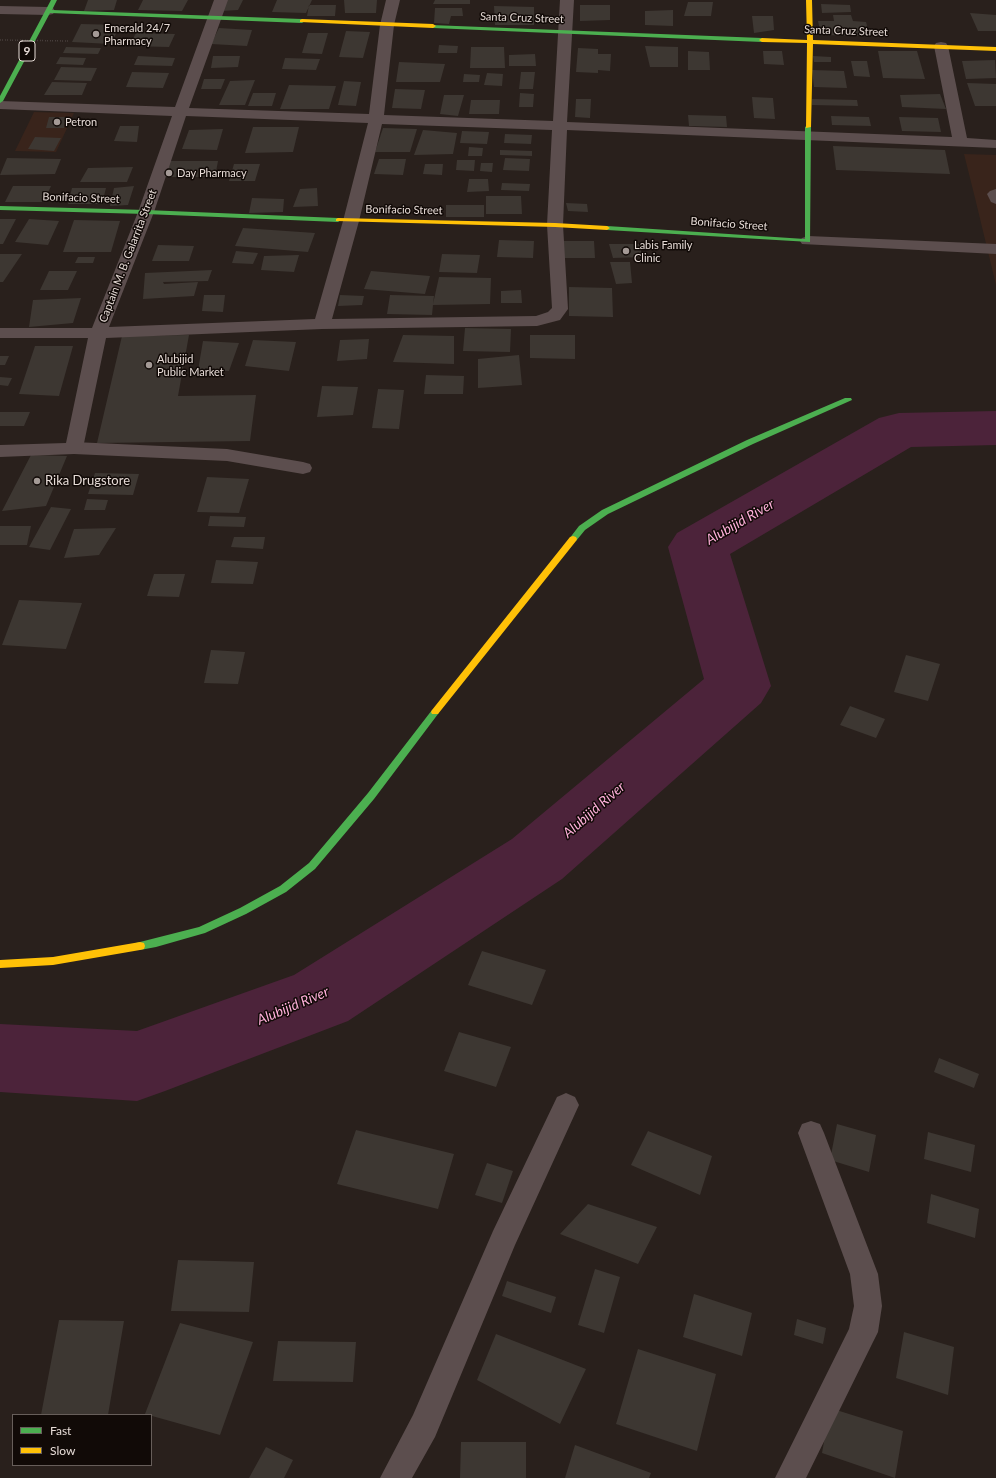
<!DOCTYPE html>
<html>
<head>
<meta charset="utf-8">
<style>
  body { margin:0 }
  #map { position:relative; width:996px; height:1478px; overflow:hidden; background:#29201c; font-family:Lato,sans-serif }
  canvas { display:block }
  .legend { position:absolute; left:12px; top:1414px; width:140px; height:52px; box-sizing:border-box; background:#110a07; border:1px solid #675e5a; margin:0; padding:5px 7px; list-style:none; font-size:12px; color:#e7dcd7 }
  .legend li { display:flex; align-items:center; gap:8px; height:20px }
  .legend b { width:20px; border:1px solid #675e5a }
</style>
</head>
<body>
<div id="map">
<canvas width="996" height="1478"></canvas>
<ul class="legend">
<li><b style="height:5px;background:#4caf50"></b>Fast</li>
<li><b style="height:5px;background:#ffc107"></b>Slow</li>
</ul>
</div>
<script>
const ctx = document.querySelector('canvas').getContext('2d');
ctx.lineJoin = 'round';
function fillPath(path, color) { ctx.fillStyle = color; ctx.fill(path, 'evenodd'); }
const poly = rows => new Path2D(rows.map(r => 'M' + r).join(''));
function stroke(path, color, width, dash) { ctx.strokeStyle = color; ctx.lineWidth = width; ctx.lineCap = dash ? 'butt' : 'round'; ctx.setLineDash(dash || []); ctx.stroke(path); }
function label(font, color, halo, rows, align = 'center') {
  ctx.font = font + ' Lato,sans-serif'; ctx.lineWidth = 3; ctx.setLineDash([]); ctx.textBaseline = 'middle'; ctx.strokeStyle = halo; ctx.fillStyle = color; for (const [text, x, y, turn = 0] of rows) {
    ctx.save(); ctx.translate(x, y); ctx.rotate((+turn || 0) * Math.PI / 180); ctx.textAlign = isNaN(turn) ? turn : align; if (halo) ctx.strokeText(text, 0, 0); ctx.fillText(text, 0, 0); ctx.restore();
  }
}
fillPath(poly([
  [34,112,74,113,56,152,15,151],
  [964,154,996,155,996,285,975,198]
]), '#39241b');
fillPath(poly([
  [996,411,996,445,911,447,730,554,771,686,761,703,562,879,348,1021,165,1091,137,1101,0,1092,0,1024,137,1031,294,975,512,839,704,679,668,547,677,533,879,418,899,413,996,411]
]), '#4c233a');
fillPath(poly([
  [88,0,117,0,114,10,84,11],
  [143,0,188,0,182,11,138,10],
  [225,0,243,0,238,10,221,11],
  [277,0,312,0,306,13,272,12],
  [344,0,377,0,376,13,345,13],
  [435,0,470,0,470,4,433,4],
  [688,2,713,2,711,16,684,16],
  [821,4,850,5,851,12,822,13],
  [309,5,336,5,335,16,307,16],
  [580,5,610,5,610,20,580,21],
  [494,6,534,7,534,25,495,25],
  [435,8,462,8,463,16,451,16,449,24,434,23],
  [673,10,673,26,645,25,645,11],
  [970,13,996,15,996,31,978,31],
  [833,15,851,15,853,21,866,22,870,36,821,35,818,21,834,21],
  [752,16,773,16,774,30,754,33],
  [81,24,120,25,111,44,72,42],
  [219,28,252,30,247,46,211,44],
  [346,31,370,32,363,58,339,57],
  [136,33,175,34,169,47,129,46],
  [308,33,328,33,322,54,302,53],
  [439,45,458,46,457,53,438,53],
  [645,46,678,47,678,67,650,67],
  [66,47,101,48,98,54,63,53],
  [471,47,504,47,505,68,470,68],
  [578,48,598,49,598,54,611,54,610,71,598,70,598,73,576,72],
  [688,51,709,52,710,70,688,70],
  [763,51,782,51,784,65,764,64],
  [878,51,917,51,925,79,883,78],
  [535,54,536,66,509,66,509,55],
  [138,56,175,58,172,66,134,65],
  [213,56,240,56,238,67,211,68],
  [813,56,831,57,831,62,814,62],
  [60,57,86,58,83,65,56,64],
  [285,58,320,59,316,70,282,69],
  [995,60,996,78,966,79,962,61],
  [851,61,867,61,870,77,854,76],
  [399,62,445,64,440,82,396,82],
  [61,67,97,68,91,81,54,80],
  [812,70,844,71,847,88,814,87],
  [132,72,169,73,163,88,126,87],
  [521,72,535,72,533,89,519,89],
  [487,73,503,74,502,86,484,85],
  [464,74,480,75,479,82,463,82],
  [204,79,225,79,221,89,201,89],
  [255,80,245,105,219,105,230,81],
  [344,81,361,82,356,106,338,105],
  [52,82,87,83,82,95,44,95],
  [967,83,996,84,996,106,975,106],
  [289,85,336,86,329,109,280,109],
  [395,89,425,90,421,109,392,108],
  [253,93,276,93,272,106,248,106],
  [520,93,534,94,533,107,519,107],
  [940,94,946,109,902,107,900,95],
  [444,95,464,95,458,116,440,114],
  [752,97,773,98,775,119,754,118],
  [576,99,591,99,590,118,575,117],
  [812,99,857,100,858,106,812,105],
  [471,100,500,100,499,114,469,114],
  [688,115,726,116,727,127,689,126],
  [831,116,869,117,871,126,832,125],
  [49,117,67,117,64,128,46,128],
  [899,117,938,118,941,132,902,131],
  [120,126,139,126,137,142,114,141],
  [253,127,299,127,293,152,245,153],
  [383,128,417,129,410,152,375,152],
  [223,129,217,150,182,149,189,130],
  [423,130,457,133,453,154,414,155],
  [462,131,489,132,487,144,460,143],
  [505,134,532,135,531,144,504,143],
  [35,137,61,138,54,151,28,149],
  [833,146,945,150,950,174,836,170],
  [469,147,483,148,482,156,468,156],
  [500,150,532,151,532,156,500,155],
  [7,158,61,159,55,174,0,175],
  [505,158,530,159,529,171,503,170],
  [379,159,406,159,403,175,374,174],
  [457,160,475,160,474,171,456,170],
  [167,161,218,161,215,177,164,177],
  [481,163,493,163,492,172,480,171],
  [234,164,260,164,255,181,229,181],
  [425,164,443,164,442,175,423,174],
  [133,167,127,182,80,182,88,168],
  [469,179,488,179,489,191,467,192],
  [502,183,530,184,529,191,501,190],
  [13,186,51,186,44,202,5,202],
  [134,186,128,205,110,206,114,188],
  [72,188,106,188,102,204,68,204],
  [317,188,318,206,293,207,300,189],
  [486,196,521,196,522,214,486,214],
  [252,198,284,199,283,212,249,213],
  [566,203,587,204,588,212,568,211],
  [446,205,484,205,484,217,446,217],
  [0,219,16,219,3,244,0,244],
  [29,219,59,221,48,245,15,242],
  [74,220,120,221,111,252,63,252],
  [243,228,315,233,308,252,235,246],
  [499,240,534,241,533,258,497,257],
  [563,241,594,241,595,258,563,258],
  [609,244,640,244,642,257,613,258],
  [158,245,194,246,189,261,152,261],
  [236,251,258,253,253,264,232,263],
  [0,254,22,254,3,282,0,282],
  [442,254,480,255,477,273,439,272],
  [299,255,294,272,261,270,264,256],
  [78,257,95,257,93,263,75,263],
  [610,262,630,262,632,283,616,284],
  [212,270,208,281,163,282,164,284,198,282,194,296,143,299,145,273],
  [49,271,77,271,68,290,40,290],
  [371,271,430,276,425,294,364,289],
  [439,277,491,278,490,304,433,305,432,315,387,314,390,295,434,296,433,304],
  [569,287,612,288,613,317,569,316],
  [521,290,522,303,501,303,501,291],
  [204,295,225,295,223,312,202,311],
  [340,295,364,296,362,305,338,306],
  [81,298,73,323,29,327,33,300],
  [465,328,511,329,510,352,463,351],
  [189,335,178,396,256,395,250,441,97,443,122,336],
  [403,335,454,336,454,364,393,362],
  [530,335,575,335,575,359,530,358],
  [369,339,367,359,337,361,340,340],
  [253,340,296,342,289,371,245,366],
  [203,341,239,343,229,371,198,370],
  [35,346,73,346,59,396,19,394],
  [519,355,522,385,478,388,478,359],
  [0,356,9,356,5,365,0,365],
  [426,375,464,376,463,394,424,394],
  [0,377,12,378,8,386,0,385],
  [322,386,358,387,353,415,317,417],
  [378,389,404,390,399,429,372,428],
  [0,412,30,412,24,426,0,426],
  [31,455,67,456,46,506,2,511],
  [95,473,139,474,133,495,88,494],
  [207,477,249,479,239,513,197,512],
  [87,499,108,500,105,510,84,510],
  [51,507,71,509,50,550,29,547],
  [210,516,246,517,244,527,208,526],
  [0,526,31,526,27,545,0,545],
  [116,528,99,555,64,558,74,529],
  [234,537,265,537,263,549,231,547],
  [216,560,258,562,253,584,211,583],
  [154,574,185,574,179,597,147,596],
  [19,600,82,603,66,649,2,645],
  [211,650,245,652,238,684,204,683],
  [906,655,940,664,928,701,894,692],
  [850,706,885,719,876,738,840,725],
  [482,951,546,970,532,1005,468,985],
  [459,1032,511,1047,496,1087,444,1071],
  [939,1058,979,1074,974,1088,934,1072],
  [837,1124,876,1135,869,1172,830,1160],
  [356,1130,454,1154,438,1209,337,1184],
  [648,1131,712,1156,700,1195,631,1165],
  [928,1132,975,1145,971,1172,924,1159],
  [487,1163,513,1171,502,1203,475,1195],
  [931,1194,979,1209,975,1238,927,1223],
  [588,1204,657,1227,638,1264,560,1234],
  [178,1260,254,1262,249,1312,171,1311],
  [595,1269,620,1277,604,1333,578,1325],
  [507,1281,556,1297,551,1313,502,1296],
  [694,1294,752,1313,742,1356,683,1337],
  [797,1319,826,1328,823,1344,794,1335],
  [59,1320,124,1321,108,1415,41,1415],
  [180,1323,253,1342,220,1435,145,1414],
  [904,1332,954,1347,948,1395,896,1378],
  [496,1334,586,1369,560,1424,477,1380],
  [278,1341,356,1342,353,1382,273,1381],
  [638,1349,716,1374,697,1451,616,1424],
  [830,1408,903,1431,895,1478,822,1453],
  [461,1442,526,1442,526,1478,460,1478],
  [575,1445,651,1473,649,1478,565,1478],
  [266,1447,293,1460,284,1478,249,1478]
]), '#3d3732');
fillPath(poly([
  [996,189,996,204,991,202,987,194,990,191,996,189],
  [808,236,996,244,996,254,802,244,800,241,802,238,808,236],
  [74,442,227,449,303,462,310,464,312,468,310,472,303,474,227,461,74,454,67,452,65,448,67,444,74,442]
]), '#5c4e4e');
fillPath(poly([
  [214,0,228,0,189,108,369,114,380,25,386,0,400,0,394,25,384,115,553,121,560,0,574,0,567,122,952,137,934,46,936,43,941,42,946,43,948,46,967,138,996,140,996,148,567,130,563,225,568,309,560,320,537,326,322,329,106,338,83,448,81,452,74,454,0,457,0,445,66,443,88,338,0,338,0,328,92,328,138,212,172,116,0,109,0,101,175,107,214,0],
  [186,116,368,123,343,221,315,319,109,327,154,212,186,116],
  [382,124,552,130,547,225,552,308,548,312,536,316,332,319,359,221,382,124],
  [0,6,48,7,53,8,55,11,53,14,48,15,0,14,0,6],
  [566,1093,575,1097,579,1105,515,1245,435,1437,412,1478,380,1478,413,1415,493,1231,557,1097,566,1093],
  [811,1121,820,1124,824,1133,878,1274,882,1306,878,1332,873,1342,806,1478,775,1478,849,1329,854,1306,850,1274,798,1133,802,1124,811,1121]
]), '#5c4e4e');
fillPath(poly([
  [51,0,57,0,52,10,302,19,305,21,302,23,50,13,3,101,0,103,0,96,51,0],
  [431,25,762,38,765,40,762,42,433,28,430,26,431,25],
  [808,125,811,127,810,242,607,230,604,228,607,226,805,239,805,127,808,125],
  [0,206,146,210,338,218,341,220,338,222,146,214,0,210,0,206],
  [845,398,851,398,852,400,753,444,608,514,585,530,576,541,570,541,569,539,579,526,602,510,747,440,845,398],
  [435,709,438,710,439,712,438,714,374,799,315,869,286,892,246,914,205,933,156,947,140,950,136,949,135,946,136,943,199,927,240,908,280,886,309,863,368,793,432,710,435,709]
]), '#4caf50');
fillPath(poly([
  [806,0,812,0,813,40,996,47,996,51,813,44,811,127,806,128,807,43,762,42,759,40,762,38,807,40,806,0],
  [302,19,433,24,436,26,433,28,300,22,300,20,302,19],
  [338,218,555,223,607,226,610,228,607,230,555,227,336,221,336,219,338,218],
  [573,536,576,537,577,539,576,541,438,714,432,714,431,712,432,710,570,537,573,536],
  [140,942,144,943,145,946,144,949,140,950,53,965,0,968,0,960,53,957,140,942]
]), '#ffc107');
stroke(poly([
  [0,40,69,41]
]), '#655b5a', 1.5, [0.5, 2]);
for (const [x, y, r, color] of [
  [96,34,4,"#a49a96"],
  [57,122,4,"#a49a96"],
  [169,173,4,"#a49a96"],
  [626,251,4,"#a49a96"],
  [149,365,4,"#a49a96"],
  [37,481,4,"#a49a96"]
]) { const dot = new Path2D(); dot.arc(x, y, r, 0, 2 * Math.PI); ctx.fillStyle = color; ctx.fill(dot); stroke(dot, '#110a07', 1.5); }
label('11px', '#e7dcd7', '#110a07', [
  ["Santa Cruz Street",522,18,2],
  ["Santa Cruz Street",846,31,2],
  ["Bonifacio Street",81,198,2],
  ["Bonifacio Street",404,210,1],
  ["Bonifacio Street",729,224,4],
  ["Captain M. B. Galarrita Street",128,256,-69]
]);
label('11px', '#e7dcd7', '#110a07', [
  ["Emerald 24/7",104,28],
  ["Pharmacy",104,41],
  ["Petron",65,122],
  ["Day Pharmacy",177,173],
  ["Labis Family",634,245],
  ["Clinic",634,258],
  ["Alubijid",157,359],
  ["Public Market",157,372]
], 'left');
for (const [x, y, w] of [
  [27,51,16]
]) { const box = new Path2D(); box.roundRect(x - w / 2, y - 10, w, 20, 3); ctx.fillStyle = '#110a07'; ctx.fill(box); stroke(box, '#e7dcd7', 1); }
label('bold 12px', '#e7dcd7', null, [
  ["9",27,51]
]);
label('13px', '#e7dcd7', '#110a07', [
  ["Rika Drugstore",45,481]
], 'left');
label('italic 14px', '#feafd9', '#110a07', [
  ["Alubijid River",740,522,-30],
  ["Alubijid River",594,810,-41],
  ["Alubijid River",293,1006,-23]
]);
</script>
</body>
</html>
